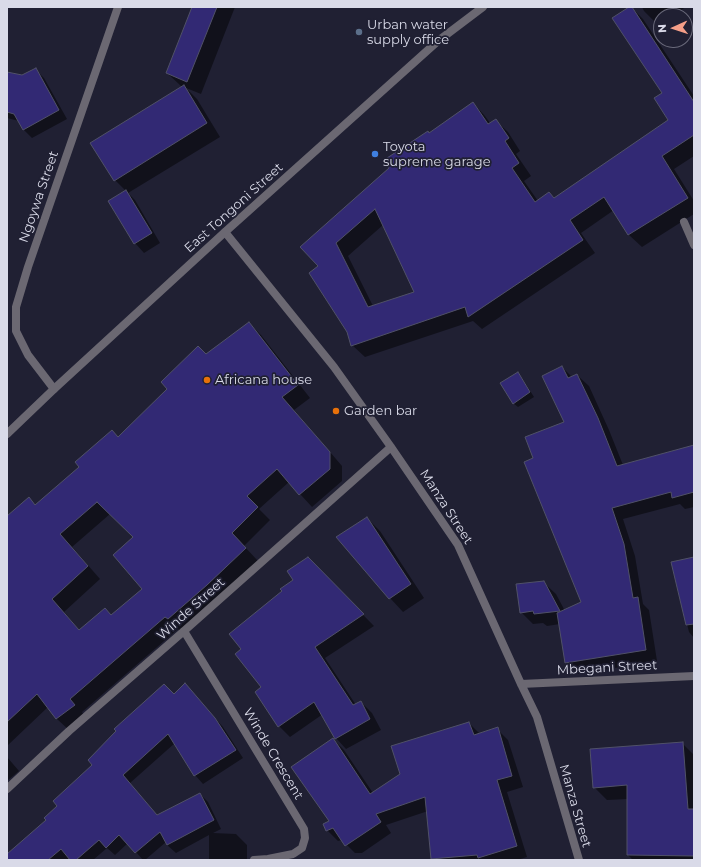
<!DOCTYPE html>
<html>
<head>
<meta charset="utf-8">
<style>
  body { margin:0 }
  #map { position:relative; width:701px; height:867px; overflow:hidden; background:#202033; font-family:Montserrat,sans-serif }
  canvas { display:block }
  .frame { position:absolute; inset:0; border:8px solid #d9dae8; pointer-events:none }
  .north { position:absolute; left:653px; top:8px; width:40px; height:40px; box-sizing:border-box; background:#202033; border:1px solid #6a6a7b; border-radius:50%; rotate:267deg; font-size:11px; font-weight:700; line-height:16px; text-align:center; color:#d9dae8 }
  .north::after { content:''; display:block; margin:auto; width:14px; height:18px; background:#f49e88; clip-path:polygon(50% 0,100% 100%,50% 72%,0 100%) }
</style>
</head>
<body>
<div id="map">
<canvas width="701" height="867"></canvas>
<div class="frame"></div>
<div class="north">N</div>
</div>
<script>
const ctx = document.querySelector('canvas').getContext('2d');
ctx.lineJoin = 'round';
function fillPath(path, color) { ctx.fillStyle = color; ctx.fill(path, 'evenodd'); }
const poly = rows => new Path2D(rows.map(r => 'M' + r).join(''));
function stroke(path, color, width, dash) { ctx.strokeStyle = color; ctx.lineWidth = width; ctx.lineCap = dash ? 'butt' : 'round'; ctx.setLineDash(dash || []); ctx.stroke(path); }
function label(font, color, halo, rows, align = 'center') {
  ctx.font = font + ' Montserrat,sans-serif'; ctx.lineWidth = 3.5; ctx.setLineDash([]); ctx.textBaseline = 'middle'; ctx.strokeStyle = halo; ctx.fillStyle = color; for (const [text, x, y, turn = 0] of rows) {
    ctx.save(); ctx.translate(x, y); ctx.rotate((+turn || 0) * Math.PI / 180); ctx.textAlign = isNaN(turn) ? turn : align; if (halo) ctx.strokeText(text, 0, 0); ctx.fillText(text, 0, 0); ctx.restore();
  }
}
fillPath(poly([
  [193,7,235,7,201,94,186,88,197,99,220,137,128,193,135,200,160,243,144,253,135,243,110,201,126,191,115,180,183,87,181,86,167,73],
  [631,7,643,19,694,96,694,156,674,169,694,201,694,214,642,247,629,235,614,210,581,233,595,253,482,329,473,321,365,357,352,345,348,331,319,266,302,247,429,134,473,103,485,116,490,123,495,120,508,132,520,151,516,154,531,176,524,181,538,201,549,193,555,198,670,120,663,94],
  [383,225,416,292,373,306,348,256],
  [642,7,686,7,671,16,661,16,661,22,657,24,644,11],
  [35,69,44,78,67,119,32,138,23,129,19,121,7,118,7,73,22,77],
  [249,323,261,335,310,398,294,410,342,466,342,481,312,507,289,482,259,509,270,520,244,546,258,561,181,631,178,629,82,712,86,718,70,731,57,719,48,707,7,746,7,517,36,506,118,438,206,355],
  [110,514,135,538,143,589,112,616,80,631,64,612,100,579,72,547],
  [562,367,572,377,577,375,589,386,609,430,623,465,694,447,694,507,685,509,680,504,623,519,635,556,643,604,649,610,657,661,578,674,566,663,560,624,547,626,543,623,533,624,521,612,543,582,556,594,565,611,583,602,534,459,565,423],
  [518,373,522,378,534,397,518,407,513,403],
  [367,518,380,531,424,598,403,612,390,598],
  [694,558,694,638,689,632,672,563],
  [308,559,374,626,325,658,356,705,361,702,372,713,381,730,346,749,336,738,323,714,290,737,279,726,262,688,242,649,283,592,295,580],
  [185,685,223,727,243,758,203,784,195,775,175,743,130,783,158,816,200,794,208,802,221,829,213,833,236,834,247,845,247,860,209,860,209,835,176,853,167,845,166,842,145,860,143,860,128,843,115,855,107,848,93,860,7,860,7,855,47,820,174,695],
  [469,723,480,734,497,729,508,740,523,787,507,792,527,857,517,860,432,860,428,811,386,825,391,833,362,853,355,853,342,840,338,841,327,830,330,821,333,739,344,750,373,793,401,775],
  [682,743,694,755,694,860,633,860,628,855,628,799,607,800,594,787],
  [7,757,19,771,7,781]
]), '#0007');
const building = poly([
  [192,7,217,7,187,82,166,73,192,7],
  [629,7,632,7,694,102,694,135,662,156,688,198,628,235,604,197,570,220,583,240,468,317,465,307,351,346,347,332,309,273,318,266,300,247,389,168,384,160,428,131,429,133,473,102,488,124,496,119,509,138,505,141,519,163,512,168,535,202,549,192,554,198,668,120,654,98,662,93,612,18,629,7],
  [375,209,414,292,368,307,336,243,375,209],
  [36,68,59,110,23,130,14,114,7,112,7,72,22,75,36,68],
  [184,85,207,123,114,181,90,143,184,85],
  [126,190,152,233,134,244,108,201,126,190],
  [249,322,298,385,282,397,330,452,330,469,299,495,277,469,247,496,258,507,232,533,246,548,207,585,168,619,165,617,70,699,75,705,56,719,37,694,7,722,7,516,29,497,35,505,79,467,75,462,112,430,118,437,167,389,161,382,198,346,206,354,249,322],
  [97,502,133,537,113,555,142,589,111,615,105,608,79,630,52,599,88,566,60,534,97,502],
  [562,366,568,378,577,374,598,418,617,466,694,445,694,492,672,498,671,492,612,508,624,544,633,598,638,597,646,650,565,663,557,613,581,602,524,462,533,458,525,437,564,422,542,376,562,366],
  [518,372,530,392,513,404,500,383,518,372],
  [367,517,411,584,389,599,336,537,367,517],
  [308,557,364,614,315,647,353,705,361,701,370,719,335,739,314,702,278,727,255,692,261,687,235,654,241,649,229,634,282,591,280,589,293,580,287,571,308,557],
  [694,557,694,624,686,625,671,562,694,557],
  [544,581,560,611,534,614,533,611,520,613,516,584,544,581],
  [185,683,215,718,236,750,194,776,168,734,123,775,157,815,200,793,214,820,167,845,160,832,135,853,119,835,106,848,99,840,76,860,70,860,61,849,48,860,7,860,7,854,46,820,44,818,57,806,53,801,92,765,88,760,116,731,114,729,164,684,174,694,185,683],
  [469,722,474,735,498,727,512,776,497,780,517,846,478,858,477,855,431,859,425,797,376,814,381,822,345,846,333,828,326,831,323,824,329,821,291,767,333,738,370,794,400,774,391,746,469,722],
  [683,742,688,809,694,809,694,856,627,855,627,785,593,788,590,749,683,742]
]);
fillPath(building, '#322974');
stroke(building, '#505168', 1);
stroke(poly([
  [684,222,694,245],
  [225,232,334,367,391,447,458,545,521,684,537,717,579,860],
  [54,389,28,355,16,331,16,307,28,267,118,7],
  [184,631,304,829,305,838,302,848,293,854,268,859,254,860],
  [521,684,694,676],
  [7,789,69,731,184,631,391,447]
]), '#6b6872', 8);
stroke(poly([
  [7,434,54,389,225,232,438,41,483,7]
]), '#6b6872', 8);
for (const [x, y, r, color] of [
  [359,32,4,"#5c6f8a"],
  [375,154,4,"#3f7fe0"],
  [207,380,4,"#e8710a"],
  [336,411,4,"#e8710a"]
]) { const dot = new Path2D(); dot.arc(x, y, r, 0, 2 * Math.PI); ctx.fillStyle = color; ctx.fill(dot); stroke(dot, '#202033', 1.5); }
label('13px', '#d9dae8', '#202033', [
  ["Urban water",367,25],
  ["supply office",367,40],
  ["Toyota",383,147],
  ["supreme garage",383,162],
  ["Africana house",215,380],
  ["Garden bar",344,411]
], 'left');
label('13px', '#d9dae8', '#202033', [
  ["Ngoywa Street",39,197,-71],
  ["East Tongoni Street",234,208,-42],
  ["Manza Street",446,507,57],
  ["Winde Street",191,609,-42],
  ["Mbegani Street",607,668,-3],
  ["Winde Crescent",273,754,59],
  ["Manza Street",575,806,74]
]);
</script>
</body>
</html>
